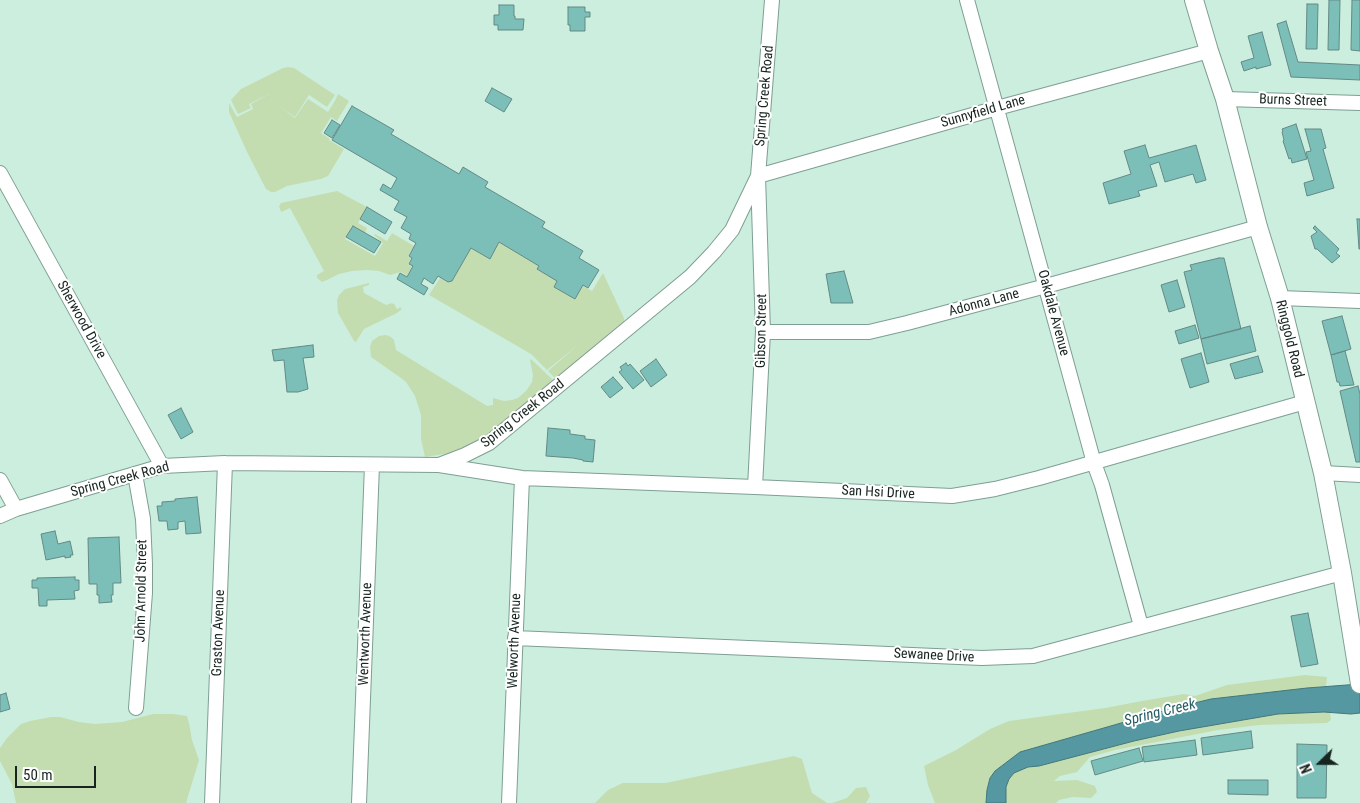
<!DOCTYPE html>
<html>
<head>
<meta charset="utf-8">
<style>
  body { margin:0 }
  #map { position:relative; width:1360px; height:803px; overflow:hidden; background:#cbeedf; font-family:"Roboto Condensed",sans-serif }
  canvas { display:block }
  .north { position:absolute; left:1295px; top:738px; width:50px; height:50px; -webkit-text-stroke:4px #fff; paint-order:stroke; rotate:248deg; font-size:14px; font-weight:700; line-height:20px; text-align:center; color:#172520 }
  .north::after { content:''; display:block; margin:auto; width:18px; height:22px; background:#172520; clip-path:polygon(50% 0,100% 100%,50% 72%,0 100%) }
  .scale { position:absolute; left:15px; top:766px; width:81px; height:22px; box-sizing:border-box; border:2px solid #172520; border-top:0; padding-left:6px; font-size:15px; line-height:18px; white-space:nowrap; color:#172520; -webkit-text-stroke:4px #fff; paint-order:stroke }
</style>
</head>
<body>
<div id="map">
<canvas width="1360" height="803"></canvas>
<div class="north">N</div>
<div class="scale">50 m</div>
</div>
<script>
const ctx = document.querySelector('canvas').getContext('2d');
ctx.lineJoin = 'round';
function fillPath(path, color) { ctx.fillStyle = color; ctx.fill(path, 'evenodd'); }
const poly = rows => new Path2D(rows.map(r => 'M' + r).join(''));
function stroke(path, color, width, dash) { ctx.strokeStyle = color; ctx.lineWidth = width; ctx.lineCap = dash ? 'butt' : 'round'; ctx.setLineDash(dash || []); ctx.stroke(path); }
function label(font, color, halo, rows, align = 'center') {
  ctx.font = font + ' "Roboto Condensed",sans-serif'; ctx.lineWidth = 4; ctx.setLineDash([]); ctx.textBaseline = 'middle'; ctx.strokeStyle = halo; ctx.fillStyle = color; for (const [text, x, y, turn = 0] of rows) {
    ctx.save(); ctx.translate(x, y); ctx.rotate((+turn || 0) * Math.PI / 180); ctx.textAlign = isNaN(turn) ? turn : align; if (halo) ctx.strokeText(text, 0, 0); ctx.fillText(text, 0, 0); ctx.restore();
  }
}
fillPath(poly([
  [288,67,294,68,335,95,327,107,309,95,295,117,280,107,295,118,308,99,328,112,336,99,338,94,349,101,337,121,331,117,321,133,330,139,329,140,344,149,328,176,321,179,287,186,275,192,271,192,266,189,247,152,229,112,229,103,237,117,253,109,251,104,271,93,249,104,251,108,238,114,231,100,241,89,283,68],
  [337,191,367,207,358,223,367,228,365,233,353,226,345,239,375,256,383,243,374,235,375,234,387,241,392,233,414,246,408,256,411,258,408,264,412,267,407,276,401,272,390,275,379,271,368,270,352,271,339,274,327,280,322,282,317,278,317,275,324,271,290,208,281,212,279,206,281,203],
  [499,242,539,266,537,269,557,280,554,287,575,299,583,286,592,291,603,273,624,318,624,323,556,379,548,371,579,344,547,370,531,354,429,295,440,278,447,282,452,281,471,248,489,259],
  [369,283,369,285,363,287,364,293,386,305,392,303,395,305,396,308,398,309,400,307,402,309,397,313,364,329,356,342,354,341,338,313,337,300,339,295,345,289],
  [386,335,391,337,394,340,396,350,487,406,493,405,493,398,504,401,512,400,518,398,526,391,532,382,533,375,530,360,531,359,554,381,489,434,472,444,451,453,425,457,421,439,421,415,415,396,406,382,401,378,371,357,370,347,372,341,379,336],
  [1305,675,1327,677,1326,686,1211,699,1086,733,1020,752,995,771,990,778,987,790,986,803,935,803,928,785,924,766,956,750,990,729,1009,721,1105,708,1142,701,1184,694,1195,696,1227,685],
  [1324,712,1330,712,1331,720,1327,723,1259,725,1218,730,1115,750,1090,757,1077,772,1060,776,1054,781,1077,780,1095,786,1097,792,1091,798,1073,797,1059,800,1056,803,1006,803,1006,787,1009,779,1014,773,1028,767,1039,766,1134,741,1179,731,1278,714],
  [153,714,173,714,187,716,189,723,192,740,199,760,186,803,16,803,12,784,0,761,0,748,7,738,21,724,30,721,51,717,60,717,79,722,95,724,122,722],
  [794,756,802,759,812,793,827,803,595,803,608,790,623,783,666,783],
  [866,787,870,796,866,803,832,803,847,798,856,788]
]), '#c4ddb0');
const water = poly([
  [1360,684,1360,713,1351,714,1324,712,1278,714,1179,731,1134,741,1039,766,1028,767,1014,773,1009,779,1006,787,1006,803,986,803,987,790,990,778,995,771,1020,752,1034,748,1170,709,1211,699,1307,688,1360,684]
]);
fillPath(water, '#5598a1');
stroke(water, '#42767a', 1);
const building = poly([
  [1329,0,1340,0,1339,50,1328,50,1329,0],
  [1352,0,1360,0,1360,51,1351,50,1352,0],
  [1307,4,1318,4,1317,49,1306,49,1307,4],
  [499,5,514,5,514,16,515,16,515,19,524,19,523,30,498,30,498,25,494,25,494,15,499,15,499,5],
  [568,7,585,7,585,12,590,12,590,17,585,17,585,31,570,31,570,25,568,25,568,7],
  [1286,21,1298,62,1360,65,1360,80,1291,77,1277,24,1286,21],
  [1262,32,1271,65,1256,69,1256,67,1244,71,1241,62,1254,58,1248,36,1262,32],
  [492,88,512,99,504,112,485,101,492,88],
  [352,106,394,130,391,134,459,174,463,167,488,182,485,187,545,222,542,227,583,251,579,258,599,270,588,288,583,285,575,299,554,287,557,281,537,269,539,266,499,242,490,259,471,248,452,281,448,282,438,276,433,284,424,278,421,284,428,288,424,295,397,279,400,273,407,277,413,266,409,264,412,258,409,256,416,243,409,239,411,234,401,228,407,217,394,210,399,201,380,190,383,184,391,189,397,178,332,140,352,106],
  [332,120,340,125,332,138,324,133,332,120],
  [1296,124,1307,159,1292,163,1291,158,1289,159,1283,141,1284,140,1282,132,1283,131,1282,129,1296,124],
  [1305,129,1321,129,1326,148,1323,149,1334,188,1307,196,1304,183,1314,180,1306,152,1311,151,1305,129],
  [1145,145,1149,158,1196,145,1206,180,1196,183,1193,174,1165,182,1159,162,1150,165,1157,186,1138,191,1140,196,1109,204,1103,183,1131,174,1124,151,1145,145],
  [367,207,392,222,385,234,360,219,367,207],
  [1357,219,1360,219,1360,249,1359,249,1357,219],
  [353,226,381,242,374,253,346,237,353,226],
  [1315,226,1339,249,1336,253,1340,256,1332,263,1317,249,1315,249,1311,236,1317,232,1313,228,1315,226],
  [1219,258,1224,258,1241,329,1201,339,1184,272,1192,270,1190,265,1219,258],
  [844,271,853,303,831,303,826,274,844,271],
  [1177,280,1185,307,1169,312,1161,285,1177,280],
  [1342,316,1351,349,1331,355,1322,321,1342,316],
  [1195,325,1199,338,1179,344,1175,331,1195,325],
  [1250,326,1256,351,1207,364,1201,339,1250,326],
  [313,345,314,357,303,358,308,389,298,392,287,392,284,360,274,361,272,350,313,345],
  [1345,351,1354,385,1340,386,1339,382,1337,382,1331,355,1345,351],
  [1201,353,1209,382,1190,388,1181,359,1201,353],
  [1258,356,1263,372,1235,379,1230,364,1258,356],
  [656,359,667,375,651,387,640,371,656,359],
  [626,363,628,366,630,364,644,380,633,389,619,372,622,370,620,367,626,363],
  [613,377,623,388,610,398,601,387,613,377],
  [1358,386,1360,394,1360,462,1356,462,1340,391,1358,386],
  [181,408,193,432,181,439,168,415,181,408],
  [548,428,570,430,570,434,585,436,585,439,595,440,593,462,583,461,583,460,573,458,546,456,548,428],
  [197,497,201,533,186,534,185,521,178,522,178,529,168,530,167,521,159,521,157,506,162,506,162,502,175,501,175,499,197,497],
  [55,531,58,544,70,541,73,555,70,555,71,557,65,558,65,556,46,560,41,534,55,531],
  [119,537,121,583,113,583,113,595,111,595,112,602,99,603,99,595,97,595,97,584,89,584,88,538,119,537],
  [75,577,75,580,79,580,79,590,74,591,75,599,47,600,47,606,39,606,38,588,32,588,32,580,37,580,37,578,75,577],
  [1308,613,1318,664,1301,667,1291,616,1308,613],
  [6,693,10,709,0,712,0,695,6,693],
  [1251,731,1253,748,1203,755,1201,738,1251,731],
  [1195,740,1197,755,1144,762,1142,747,1195,740],
  [1297,744,1327,745,1326,798,1297,798,1297,744],
  [1139,748,1143,761,1095,775,1091,761,1139,748],
  [1228,780,1268,780,1268,795,1228,794,1228,780]
]);
fillPath(building, '#7bbfb8');
stroke(building, '#648985', 1);
const minor = poly([
  [967,0,1094,463,1102,485,1141,626],
  [1225,99,1360,103],
  [0,173,162,466],
  [1280,298,1360,301],
  [763,332,869,332,907,323,1046,286,1258,227],
  [439,465,522,478,755,487,952,496,995,489,1039,478,1305,402],
  [1323,473,1360,475],
  [135,474,143,519,145,564,145,593,136,708],
  [0,480,16,509],
  [755,487,763,332,758,176,997,108,1209,51],
  [0,516,16,509,162,466,225,463,439,465,465,455,489,443,690,277,714,252,732,230,758,176,772,0],
  [515,638,982,658,1033,656,1342,573],
  [212,803,225,463],
  [359,803,372,465],
  [509,803,522,478]
]);
const major = poly([
  [1194,0,1209,51,1225,99,1258,227,1280,298,1323,473,1342,573,1360,684]
]);
stroke(minor, '#7e9f92', 16);
stroke(major, '#7e9f92', 20);
stroke(minor, '#fff', 14);
stroke(major, '#fff', 18);
label('14px', '#172520', '#fff', [
  ["Spring Creek Road",765,96,-85],
  ["Burns Street",1293,101,2],
  ["Sunnyfield Lane",983,112,-16],
  ["Adonna Lane",984,303,-15],
  ["Oakdale Avenue",1053,313,75],
  ["Sherwood Drive",81,320,61],
  ["Gibson Street",762,331,-89],
  ["Ringgold Road",1289,339,76],
  ["Spring Creek Road",523,414,-38],
  ["Spring Creek Road",120,480,-15],
  ["San Hsi Drive",878,493,3],
  ["John Arnold Street",142,591,-89],
  ["Graston Avenue",219,633,-88],
  ["Wentworth Avenue",366,634,-88],
  ["Welworth Avenue",515,641,-88],
  ["Sewanee Drive",934,656,3]
]);
label('italic 15px', '#245d64', '#fff', [
  ["Spring Creek",1160,713,-14]
]);
</script>
</body>
</html>
